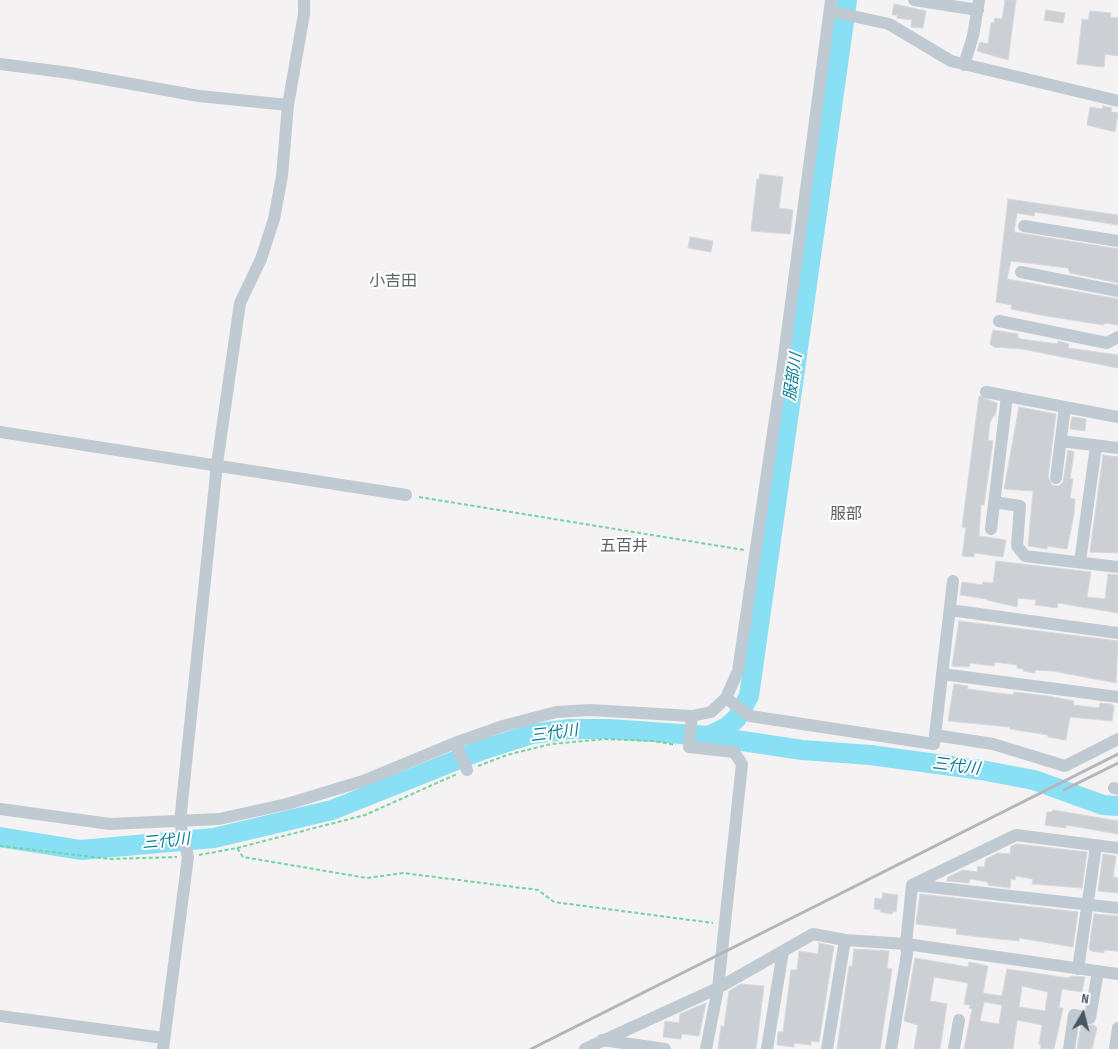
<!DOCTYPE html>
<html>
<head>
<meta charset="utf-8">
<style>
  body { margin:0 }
  #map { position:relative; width:1118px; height:1049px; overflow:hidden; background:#f4f2f2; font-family:"Sofia Sans Condensed",sans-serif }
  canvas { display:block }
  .north { position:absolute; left:1058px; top:989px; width:50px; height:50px; -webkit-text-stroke:4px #fff; paint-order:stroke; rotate:8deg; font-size:14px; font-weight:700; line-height:20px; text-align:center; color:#485661 }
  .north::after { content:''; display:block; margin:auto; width:18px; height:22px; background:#485661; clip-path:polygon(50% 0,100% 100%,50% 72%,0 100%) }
</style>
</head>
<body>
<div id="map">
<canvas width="1118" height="1049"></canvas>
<div class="north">N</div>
</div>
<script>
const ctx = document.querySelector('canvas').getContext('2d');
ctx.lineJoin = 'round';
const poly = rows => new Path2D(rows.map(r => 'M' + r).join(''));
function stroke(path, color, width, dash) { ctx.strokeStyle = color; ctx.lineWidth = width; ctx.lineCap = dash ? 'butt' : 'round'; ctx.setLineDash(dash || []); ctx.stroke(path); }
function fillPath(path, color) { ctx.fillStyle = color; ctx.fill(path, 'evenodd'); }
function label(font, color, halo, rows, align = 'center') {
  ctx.font = font + ' "Sofia Sans Condensed","Noto Sans JP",sans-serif'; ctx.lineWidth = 4; ctx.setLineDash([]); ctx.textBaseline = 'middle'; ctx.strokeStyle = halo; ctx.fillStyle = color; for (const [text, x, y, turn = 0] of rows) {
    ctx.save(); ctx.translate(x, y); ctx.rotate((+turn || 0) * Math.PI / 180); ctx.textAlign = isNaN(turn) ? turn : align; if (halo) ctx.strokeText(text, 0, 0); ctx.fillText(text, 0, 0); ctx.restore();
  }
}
stroke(poly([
  [709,736,727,727,737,718,749,696,847,0],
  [0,837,81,850,214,838,332,810,482,750,532,734,570,729,609,729,709,736,802,750,870,755,981,770,1034,780,1103,805,1118,806]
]), '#89dff3', 20);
const building = poly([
  [1005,0,1016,0,1008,60,977,51,980,42,988,44,991,23,994,23,995,18,1002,19,1005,0],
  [894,4,926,11,923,28,911,27,912,20,897,18,897,15,892,15,894,4],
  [1046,10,1065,13,1063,23,1044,20,1046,10],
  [1090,11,1111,13,1110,17,1118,18,1118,56,1105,54,1104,67,1077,64,1082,19,1088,20,1090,11],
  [1103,106,1112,108,1111,112,1118,113,1115,132,1087,125,1090,107,1102,109,1103,106],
  [760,174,783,177,779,208,793,210,790,234,751,231,757,179,759,179,760,174],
  [1008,199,1118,215,1118,225,1035,212,1034,216,1017,213,1014,232,1118,249,1118,283,1070,273,1068,268,1011,261,1007,279,1118,299,1118,325,1104,323,1104,325,1046,316,1011,309,1012,305,996,302,1008,199],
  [690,237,713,241,711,252,688,248,690,237],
  [993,330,1018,334,1018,338,1021,339,1057,344,1058,341,1069,344,1068,348,1118,355,1118,368,1022,349,994,347,990,344,993,330],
  [979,396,997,403,997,407,995,416,993,416,990,423,988,440,993,441,984,505,981,505,979,536,1006,540,1003,557,974,553,974,557,962,556,966,528,962,527,979,396],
  [1019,407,1056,414,1048,477,1052,485,1059,486,1063,482,1068,450,1074,452,1070,479,1073,479,1070,498,1075,499,1074,515,1067,549,1047,546,1047,549,1028,546,1033,491,1004,489,1019,407],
  [1072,417,1086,419,1085,431,1070,429,1072,417],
  [1103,455,1118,457,1118,553,1090,552,1103,455],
  [996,561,1091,572,1087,597,1105,599,1108,574,1118,575,1118,613,1058,603,1057,608,1035,605,1036,600,1018,598,1017,607,987,600,987,599,960,595,962,582,983,585,983,582,993,583,996,561],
  [959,621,1118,641,1116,683,1053,671,1035,670,1035,673,1023,671,1024,669,1017,668,1017,665,995,662,994,666,970,663,969,667,952,666,959,621],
  [954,684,968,686,967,689,1013,695,1014,692,1048,696,1074,701,1073,705,1099,708,1100,703,1111,704,1114,706,1112,721,1070,717,1066,740,1048,737,1048,735,1010,729,1010,727,948,721,954,684],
  [1053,810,1118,821,1118,834,1066,825,1066,828,1045,825,1047,812,1052,812,1053,810],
  [1017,844,1087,852,1082,888,1032,884,1033,879,1016,876,1015,880,1011,879,1010,888,988,885,988,882,970,879,969,883,947,881,948,877,963,870,977,872,978,866,984,867,986,859,998,853,1010,854,1011,846,1017,844],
  [1103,854,1116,856,1113,877,1118,878,1118,893,1098,891,1103,854],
  [883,893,898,895,896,912,893,911,892,914,880,912,881,910,874,909,875,898,882,899,883,893],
  [920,894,1078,912,1073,947,1019,938,1019,941,980,937,956,934,957,929,916,924,920,894],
  [1094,914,1118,916,1118,951,1104,950,1104,953,1091,951,1089,949,1094,914],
  [819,943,834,946,819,1042,811,1041,811,1045,794,1043,794,1047,777,1045,778,1032,783,1032,791,970,797,970,799,951,818,954,819,943],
  [854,949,889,951,887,968,892,969,880,1049,837,1049,849,966,852,966,854,949],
  [915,958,968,967,969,962,988,966,983,993,1002,996,1007,969,1068,978,1072,976,1085,977,1082,992,1062,989,1059,1008,1063,1008,1054,1049,1041,1049,1041,1045,1039,1044,1042,1025,1017,1020,1013,1049,964,1049,972,1009,969,1008,970,1005,964,1004,968,983,934,977,930,1001,947,1004,940,1049,914,1049,918,1025,904,1021,915,958],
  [1022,986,1048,992,1045,1011,1019,1007,1022,986],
  [984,1002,1002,1005,999,1024,980,1021,984,1002],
  [741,984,764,986,756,1049,718,1049,721,1026,724,1027,729,991,741,984],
  [706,1003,699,1036,682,1034,681,1039,663,1037,665,1021,679,1023,680,1014,706,1003],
  [1081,1025,1094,1025,1097,1028,1092,1049,1077,1049,1081,1025]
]);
fillPath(building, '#cccfd4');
stroke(building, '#d5d8dd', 1);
stroke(poly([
  [419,497,744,550],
  [478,766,507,755,551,744,605,739,654,741,676,745],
  [0,846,110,859,177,857],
  [237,848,365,815,457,774],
  [199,855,237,848,243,857,367,878,403,873,538,890,554,902,713,923]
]), '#74d4a2', 2, [4, 2.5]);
stroke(poly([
  [914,0,978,10],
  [830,11,889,24,951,61,1118,101],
  [0,64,70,73,199,96,288,105],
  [964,65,973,36,979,0],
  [1024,226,1118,241],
  [1021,272,1118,291],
  [999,321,1107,343,1118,337],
  [986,392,1118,417],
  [0,432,406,495],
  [1061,441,1118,448],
  [1056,478,1065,407],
  [994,502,1020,506,1017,546,1025,556,1118,567],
  [991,529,1007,396],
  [1080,562,1096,446],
  [950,610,1118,633],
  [942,674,1118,697],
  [726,698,750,716,934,744,953,581],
  [692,716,689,747,734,752,742,764,718,988,706,1049],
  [935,735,993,744,1065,766,1118,739],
  [455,743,467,770],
  [1114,788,1118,789],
  [0,809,110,824,219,819,287,804,363,781,455,743,503,726,556,712,590,710,692,716,711,712,726,698,738,671,782,371,831,0],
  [913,885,1118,908],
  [1078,969,1096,846],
  [0,1016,164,1038],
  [602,1040,665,1049],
  [163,1049,188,857,180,822,217,464,240,303,261,259,274,219,282,176,288,105,304,14,304,0],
  [585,1049,718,988,813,934,845,940,906,944,1118,974],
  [767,1049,783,951],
  [827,1049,845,940],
  [891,1049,907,954,906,944,912,885,1016,835,1118,848],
  [954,1049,959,1020],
  [1069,1049,1074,1015,1090,1018,1098,971],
  [1115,1049,1118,1028]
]), '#bfcad2', 12);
stroke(poly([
  [1064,790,1118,763],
  [531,1049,1118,754]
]), '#b3b7bc', 3);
label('16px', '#5e6267', '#fff', [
  ["小吉田",393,282],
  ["服部",846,515],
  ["五百井",624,547]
]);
label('italic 16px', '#057c97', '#fff', [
  ["服部川",794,377,-82],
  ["三代川",554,734,-7],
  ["三代川",956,767,7],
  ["三代川",166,842,-5]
]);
</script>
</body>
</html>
